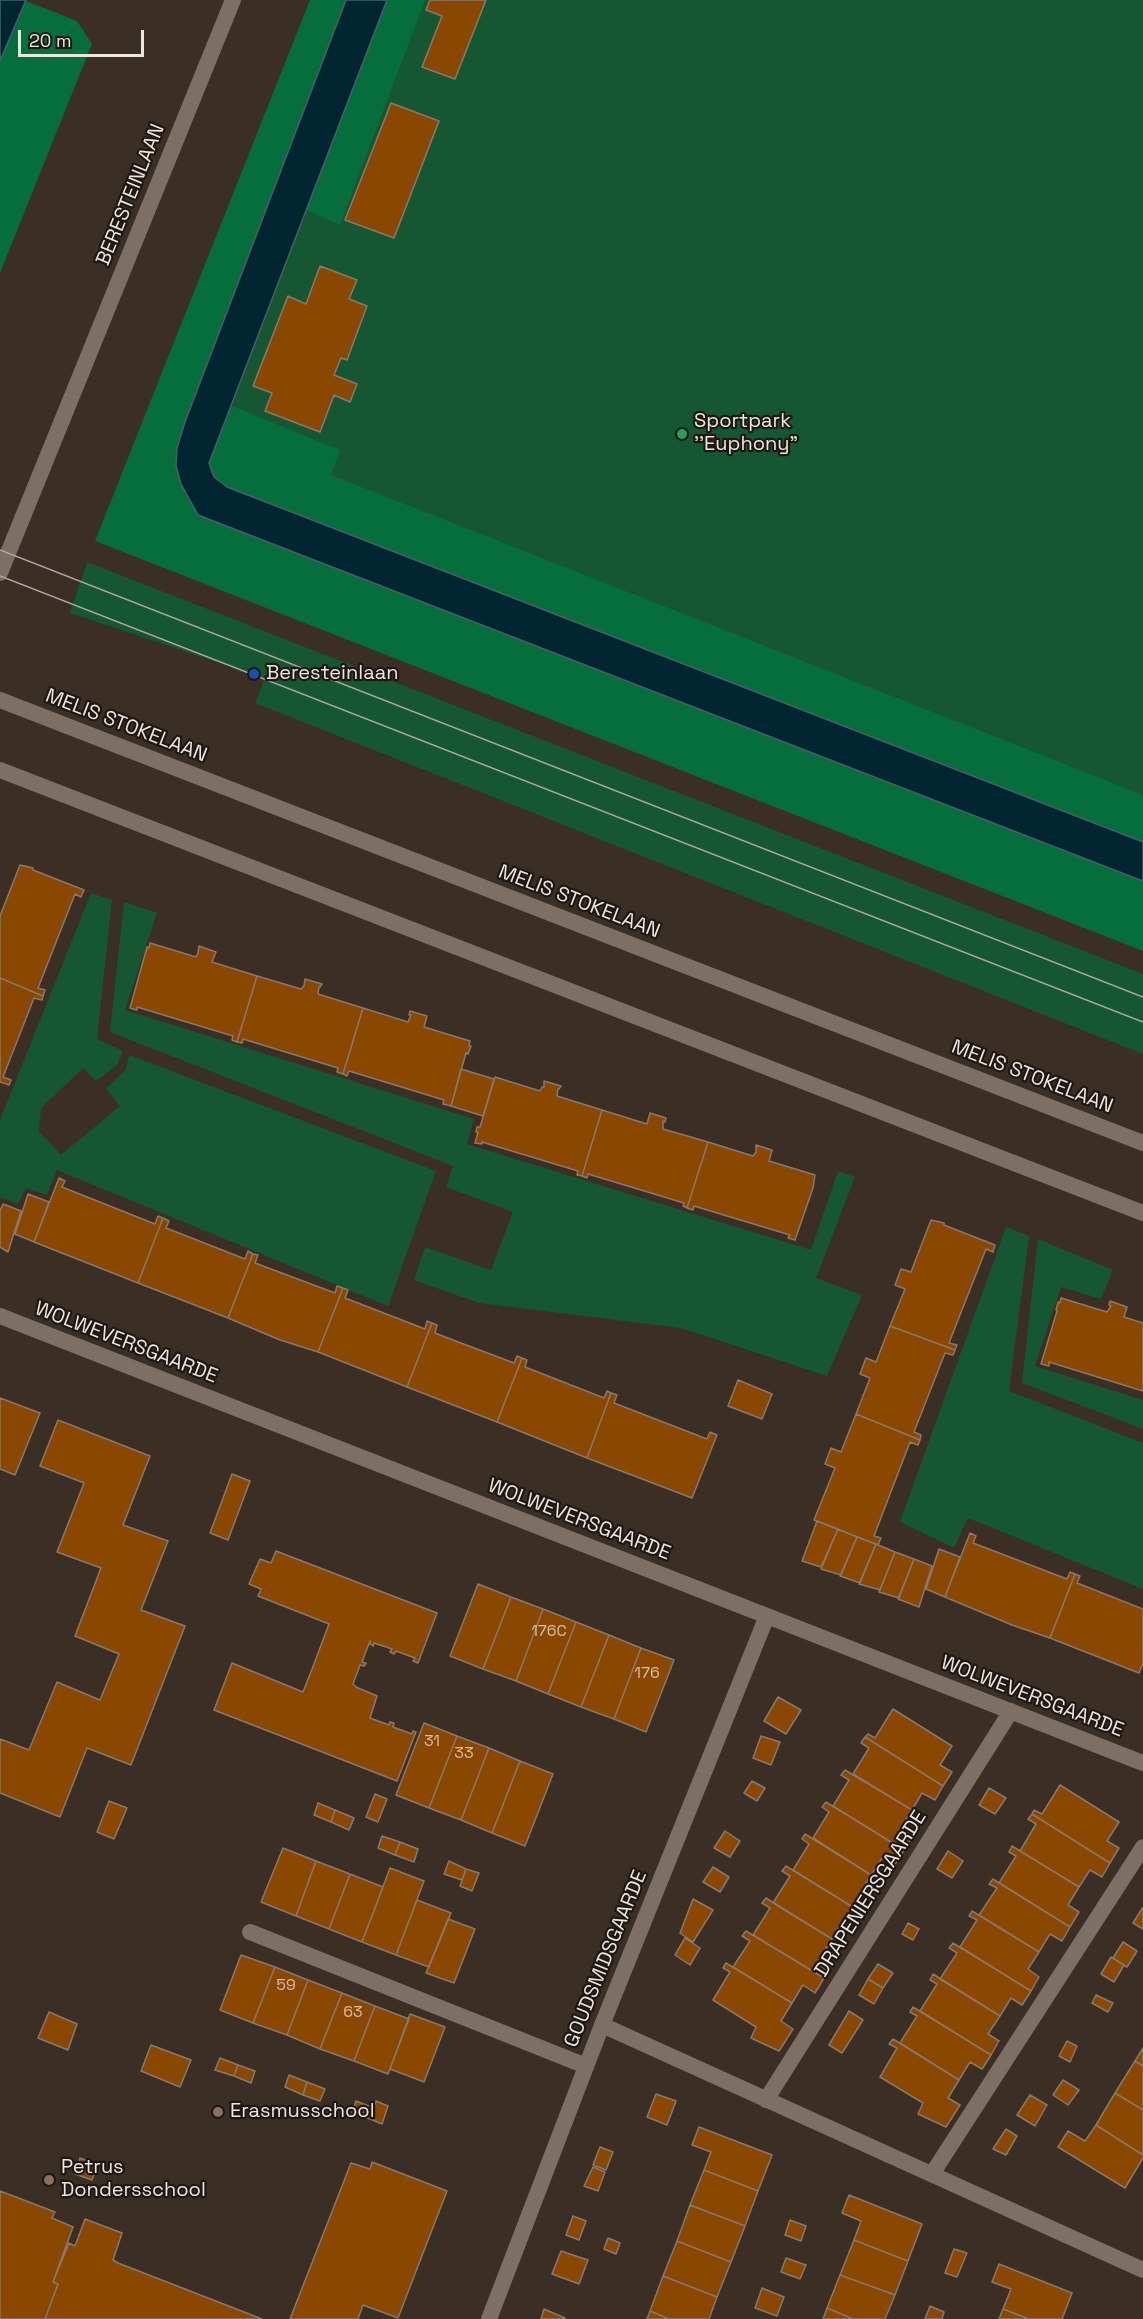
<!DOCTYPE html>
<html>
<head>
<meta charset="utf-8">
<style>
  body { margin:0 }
  #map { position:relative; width:1143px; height:2319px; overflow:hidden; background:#3b2e25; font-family:"Space Grotesk",sans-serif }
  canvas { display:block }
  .scale { position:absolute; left:18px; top:30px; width:126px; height:27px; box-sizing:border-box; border:3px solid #ede5df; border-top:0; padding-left:8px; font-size:18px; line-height:21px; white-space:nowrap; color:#ede5df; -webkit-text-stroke:4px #1e1814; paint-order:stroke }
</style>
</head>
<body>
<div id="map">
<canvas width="1143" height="2319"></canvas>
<div class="scale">20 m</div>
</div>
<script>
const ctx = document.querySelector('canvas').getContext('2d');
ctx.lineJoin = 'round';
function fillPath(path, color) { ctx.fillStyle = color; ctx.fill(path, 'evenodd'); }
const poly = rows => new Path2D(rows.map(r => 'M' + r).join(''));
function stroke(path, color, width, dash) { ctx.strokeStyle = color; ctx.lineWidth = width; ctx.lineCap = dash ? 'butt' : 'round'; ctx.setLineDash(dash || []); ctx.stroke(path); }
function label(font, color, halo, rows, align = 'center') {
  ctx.font = font + ' "Space Grotesk",sans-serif'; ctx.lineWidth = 4.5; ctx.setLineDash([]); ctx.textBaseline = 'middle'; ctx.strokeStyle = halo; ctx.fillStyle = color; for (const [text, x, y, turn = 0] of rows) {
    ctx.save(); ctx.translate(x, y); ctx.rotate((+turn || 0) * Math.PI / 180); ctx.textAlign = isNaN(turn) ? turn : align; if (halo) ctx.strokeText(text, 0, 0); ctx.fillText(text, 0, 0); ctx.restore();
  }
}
fillPath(poly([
  [387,0,1143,0,1143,842,209,463],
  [87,562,1143,974,1143,1054,255,703,265,678,70,613],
  [91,893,112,900,97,1039,123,1051,117,1065,96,1081,83,1068,41,1108,39,1131,61,1155,120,1106,106,1089,126,1069,129,1055,436,1171,388,1306,57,1170,47,1195,26,1188,18,1204,0,1197,0,1120],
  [124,902,157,913,125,1010,474,1119,467,1144,811,1250,838,1171,855,1177,816,1278,862,1295,827,1376,681,1328,479,1303,414,1280,425,1247,491,1270,513,1212,446,1187,453,1166,110,1032],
  [1006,1227,1029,1236,1009,1391,1143,1443,1143,1589,968,1518,954,1548,900,1522],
  [1038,1239,1113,1270,1101,1299,1061,1287,1035,1366,1143,1400,1143,1429,1022,1383]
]), '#155733');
fillPath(poly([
  [310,0,346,0,185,422,177,448,176,466,198,515,1143,881,1143,951,95,541],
  [387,0,425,0,340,225,306,210],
  [26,1,77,21,92,44,0,273,0,61],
  [232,406,340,450,331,475,1143,795,1143,842,226,487,214,477,209,463]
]), '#066e3d');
const water = poly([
  [0,0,26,0,0,61,0,0],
  [346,0,387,0,209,463,214,477,227,487,1143,842,1143,881,198,515,181,484,176,466,177,448,185,422,346,0]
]);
fillPath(water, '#022532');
stroke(water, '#485f66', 1.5);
const building = poly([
  [430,0,486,0,455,79,422,67,442,16,426,10,430,0],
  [391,103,439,121,394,238,345,220,391,103],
  [320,266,357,280,349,299,367,306,347,360,341,358,334,375,357,384,350,402,334,395,320,432,265,411,272,393,253,386,288,296,306,304,320,266],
  [20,865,33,868,33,870,84,890,81,897,75,894,38,988,45,990,43,996,0,978,0,916,20,865],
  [150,943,196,957,198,953,199,946,216,952,212,962,257,976,237,1042,232,1040,233,1036,137,1007,137,1010,130,1008,147,947,149,948,150,943],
  [257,976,301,989,304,986,305,979,322,984,320,987,319,987,318,994,363,1008,343,1074,337,1072,338,1068,243,1039,242,1043,237,1042,257,976],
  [0,978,43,996,42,1000,34,998,3,1077,11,1080,9,1085,0,1082,0,978],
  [363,1008,408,1022,411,1015,409,1015,410,1011,427,1016,424,1027,470,1041,469,1046,471,1046,468,1054,466,1053,451,1106,443,1104,444,1100,349,1071,347,1076,343,1074,363,1008],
  [461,1069,494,1079,483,1116,451,1106,461,1069],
  [495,1077,540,1091,542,1087,544,1087,544,1081,561,1086,559,1089,558,1089,557,1096,602,1110,582,1176,577,1175,578,1171,482,1142,482,1144,475,1143,478,1132,476,1132,477,1127,480,1127,495,1077],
  [602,1110,647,1124,650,1113,666,1118,665,1122,663,1121,663,1129,708,1142,687,1208,683,1206,684,1203,588,1174,587,1178,582,1176,602,1110],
  [708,1142,753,1156,756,1152,756,1145,772,1150,769,1161,815,1175,813,1188,795,1240,788,1238,790,1235,694,1206,693,1210,687,1208,708,1142],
  [59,1178,65,1181,62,1187,155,1224,158,1216,163,1218,138,1283,34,1242,59,1178],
  [28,1194,49,1202,34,1242,15,1234,28,1194],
  [3,1204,21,1211,8,1252,0,1247,0,1211,3,1204],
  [163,1218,169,1221,166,1228,245,1259,248,1251,253,1254,228,1318,138,1283,163,1218],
  [931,1220,944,1223,944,1225,995,1245,993,1252,986,1249,949,1343,957,1345,955,1350,890,1326,905,1289,895,1285,901,1269,911,1272,931,1220],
  [253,1254,258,1255,255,1263,335,1293,337,1286,343,1288,318,1352,280,1340,228,1318,253,1254],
  [343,1288,348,1290,345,1298,425,1329,427,1321,432,1323,407,1387,318,1352,343,1288],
  [1061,1298,1107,1312,1111,1306,1109,1305,1110,1301,1127,1307,1124,1317,1143,1323,1143,1391,1049,1362,1049,1366,1041,1364,1057,1311,1056,1310,1058,1302,1060,1303,1061,1298],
  [432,1323,437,1325,435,1333,453,1340,514,1363,517,1356,522,1358,497,1422,407,1387,432,1323],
  [890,1326,955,1350,953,1355,945,1353,914,1432,921,1435,920,1440,856,1414,870,1378,860,1374,866,1358,876,1362,890,1326],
  [522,1358,527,1360,525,1367,604,1398,607,1391,611,1393,587,1458,497,1422,522,1358],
  [738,1380,772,1394,762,1419,728,1406,738,1380],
  [611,1393,617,1395,614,1403,707,1439,710,1432,717,1435,692,1498,587,1458,611,1393],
  [0,1398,40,1413,15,1475,0,1469,0,1398],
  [856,1414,920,1440,918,1445,910,1442,874,1536,881,1538,878,1545,814,1520,835,1468,825,1464,831,1448,841,1452,856,1414],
  [58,1420,150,1456,123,1525,168,1541,141,1610,185,1626,131,1765,87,1748,60,1817,0,1793,0,1739,29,1750,57,1682,100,1700,119,1654,75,1636,101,1568,57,1552,84,1483,40,1466,58,1420],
  [232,1474,250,1481,228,1540,210,1533,232,1474],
  [817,1521,838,1529,821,1567,802,1561,817,1521],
  [838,1529,857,1537,841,1575,821,1569,838,1529],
  [970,1533,976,1536,973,1543,1067,1579,1070,1572,1075,1574,1050,1638,1012,1625,945,1597,970,1533],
  [857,1537,876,1544,860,1583,840,1576,857,1537],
  [876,1544,895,1552,880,1590,859,1584,876,1544],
  [939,1549,960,1557,945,1597,926,1589,939,1549],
  [276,1551,437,1613,418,1663,413,1661,415,1658,396,1651,394,1654,390,1652,392,1649,374,1643,373,1646,370,1644,370,1641,362,1662,366,1663,364,1666,360,1665,353,1684,356,1687,377,1696,370,1718,389,1725,390,1722,394,1723,393,1727,412,1734,413,1731,416,1732,397,1781,214,1710,232,1663,303,1692,314,1664,329,1624,258,1596,261,1589,249,1584,260,1559,271,1563,276,1551],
  [895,1552,914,1559,899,1598,879,1592,895,1552],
  [914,1559,932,1566,919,1607,898,1599,914,1559],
  [1075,1574,1080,1576,1077,1583,1143,1609,1143,1663,1139,1673,1050,1638,1075,1574],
  [478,1584,511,1597,483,1669,450,1656,478,1584],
  [511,1597,543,1609,516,1681,483,1669,511,1597],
  [543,1609,576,1622,548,1694,516,1681,543,1609],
  [576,1622,609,1635,581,1707,548,1694,576,1622],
  [609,1635,641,1648,614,1719,581,1707,609,1635],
  [641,1648,674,1660,646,1732,614,1719,641,1648],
  [778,1697,801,1710,786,1734,764,1721,778,1697],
  [893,1709,952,1746,940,1765,952,1772,943,1786,865,1737,868,1734,875,1738,893,1709],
  [424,1723,457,1736,429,1808,396,1795,424,1723],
  [457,1736,489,1748,461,1820,429,1808,457,1736],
  [761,1736,780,1742,771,1765,753,1758,761,1736],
  [865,1737,943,1786,935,1800,922,1793,912,1810,853,1774,869,1748,861,1743,865,1737],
  [489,1748,520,1761,492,1833,461,1820,489,1748],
  [520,1761,553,1774,525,1846,492,1833,520,1761],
  [845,1770,912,1810,901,1828,913,1836,904,1850,833,1806,849,1780,841,1775,845,1770],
  [752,1781,765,1788,757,1801,744,1793,752,1781],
  [1060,1785,1119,1822,1107,1841,1119,1848,1110,1863,1032,1814,1034,1810,1042,1814,1060,1785],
  [989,1788,1006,1798,995,1814,979,1805,989,1788],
  [375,1794,387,1799,378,1822,366,1817,375,1794],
  [109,1801,127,1808,114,1839,97,1832,109,1801],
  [826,1802,904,1850,895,1864,883,1857,871,1875,813,1838,829,1812,822,1807,826,1802],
  [318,1803,335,1810,331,1822,314,1815,318,1803],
  [335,1810,354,1818,349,1830,331,1822,335,1810],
  [1032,1814,1110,1863,1102,1877,1090,1870,1079,1887,1020,1851,1036,1824,1028,1819,1032,1814],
  [725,1831,740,1841,730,1857,714,1848,725,1831],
  [805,1834,871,1875,860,1893,873,1901,864,1914,793,1870,809,1844,802,1839,805,1834],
  [382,1836,400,1842,395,1855,378,1848,382,1836],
  [400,1842,418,1849,414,1862,395,1855,400,1842],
  [1012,1846,1079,1887,1068,1905,1079,1912,1070,1927,999,1883,1016,1856,1009,1852,1012,1846],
  [283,1848,316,1861,296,1916,261,1902,283,1848],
  [948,1851,963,1861,952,1878,937,1869,948,1851],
  [316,1861,350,1874,329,1929,296,1916,316,1861],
  [449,1861,466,1869,462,1880,444,1874,449,1861],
  [786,1866,864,1914,855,1929,843,1921,832,1939,773,1903,790,1876,782,1871,786,1866],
  [713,1867,729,1877,720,1892,703,1882,713,1867],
  [390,1868,424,1881,396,1955,362,1942,390,1868],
  [466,1869,479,1873,472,1891,460,1886,466,1869],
  [350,1874,383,1887,362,1942,329,1929,350,1874],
  [993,1879,1070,1927,1062,1941,1050,1934,1039,1952,979,1915,997,1888,989,1884,993,1879],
  [766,1898,832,1939,821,1957,833,1964,824,1978,753,1935,770,1908,762,1903,766,1898],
  [693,1899,713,1910,693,1942,680,1933,693,1899],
  [417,1900,451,1913,429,1967,396,1955,417,1900],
  [1143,1907,1143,1929,1133,1923,1143,1907],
  [972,1911,1039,1952,1028,1969,1039,1977,1031,1991,960,1947,977,1920,969,1916,972,1911],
  [448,1919,475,1929,454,1983,426,1973,448,1919],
  [908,1923,919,1929,913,1940,902,1934,908,1923],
  [746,1931,824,1978,815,1993,803,1985,792,2003,733,1967,750,1941,742,1936,746,1931],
  [685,1938,700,1948,690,1965,675,1955,685,1938],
  [1123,1942,1137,1951,1127,1967,1113,1958,1123,1942],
  [953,1943,1031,1991,1022,2005,1011,1998,1000,2016,940,1979,957,1953,949,1948,953,1943],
  [241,1955,275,1967,253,2023,220,2010,241,1955],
  [1111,1957,1124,1965,1114,1982,1101,1974,1111,1957],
  [726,1963,792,2003,781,2021,793,2029,779,2051,751,2038,756,2027,713,2000,730,1972,723,1968,726,1963],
  [878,1964,893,1973,883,1988,868,1979,878,1964],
  [275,1967,308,1980,287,2035,253,2023,275,1967],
  [933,1974,1000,2016,988,2034,999,2041,991,2055,920,2011,937,1984,930,1980,933,1974],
  [868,1979,883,1988,874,2004,859,1995,868,1979],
  [308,1980,342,1993,320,2049,287,2035,308,1980],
  [342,1993,375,2006,354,2061,320,2049,342,1993],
  [1096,1995,1113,2003,1108,2012,1092,2003,1096,1995],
  [375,2006,409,2019,388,2074,354,2061,375,2006],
  [913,2007,991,2055,982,2069,970,2062,959,2080,900,2043,917,2016,910,2012,913,2007],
  [849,2011,863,2020,842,2053,829,2045,849,2011],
  [49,2012,77,2024,68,2050,38,2038,49,2012],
  [410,2014,445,2027,424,2082,390,2069,410,2014],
  [893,2039,959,2080,948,2098,960,2105,946,2127,918,2114,923,2103,880,2077,897,2048,889,2044,893,2039],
  [1067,2041,1077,2046,1070,2062,1059,2056,1067,2041],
  [151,2045,191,2060,180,2087,141,2071,151,2045],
  [1143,2048,1143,2066,1135,2061,1143,2048],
  [220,2058,238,2065,234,2076,215,2070,220,2058],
  [1135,2061,1143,2066,1143,2110,1115,2093,1135,2061],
  [238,2065,255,2071,251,2083,234,2076,238,2065],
  [289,2075,307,2082,303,2095,285,2087,289,2075],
  [1063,2080,1079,2090,1068,2105,1053,2095,1063,2080],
  [307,2082,325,2089,320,2101,303,2095,307,2082],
  [1115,2093,1143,2110,1143,2155,1096,2125,1115,2093],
  [656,2094,676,2101,667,2125,647,2117,656,2094],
  [1030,2095,1047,2105,1035,2126,1017,2115,1030,2095],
  [356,2101,374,2108,370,2119,352,2113,356,2101],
  [376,2101,388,2106,382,2124,370,2119,376,2101],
  [1096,2125,1143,2155,1143,2158,1125,2188,1058,2147,1068,2131,1085,2141,1096,2125],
  [699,2127,772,2155,758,2191,704,2170,711,2152,692,2145,699,2127],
  [1006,2129,1017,2136,1006,2155,993,2149,1006,2129],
  [600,2147,613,2152,606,2170,593,2165,600,2147],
  [80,2158,98,2165,92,2180,75,2174,80,2158],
  [372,2162,447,2191,398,2318,363,2305,358,2319,290,2319,351,2163,370,2169,372,2162],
  [593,2167,605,2172,598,2191,584,2186,593,2167],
  [704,2170,758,2191,745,2226,690,2205,704,2170],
  [0,2191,55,2212,52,2218,73,2227,53,2282,58,2284,45,2319,0,2319,0,2191],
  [849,2195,922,2224,908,2261,854,2240,861,2221,842,2213,849,2195],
  [690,2205,745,2226,731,2262,677,2241,690,2205],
  [573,2216,586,2221,579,2240,566,2235,573,2216],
  [85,2219,122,2233,113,2260,118,2263,262,2319,45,2319,58,2284,53,2282,69,2243,75,2246,85,2219],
  [790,2220,806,2226,801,2241,785,2235,790,2220],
  [608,2238,620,2243,616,2254,604,2249,608,2238],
  [854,2240,908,2261,895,2295,840,2275,854,2240],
  [677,2241,731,2262,717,2297,663,2276,677,2241],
  [954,2249,967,2253,957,2277,945,2273,954,2249],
  [561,2251,588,2260,579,2284,552,2274,561,2251],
  [786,2258,806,2265,800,2279,781,2272,786,2258],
  [999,2264,1072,2293,1062,2319,1029,2319,1003,2309,1011,2289,992,2282,999,2264],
  [840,2275,895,2295,885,2319,853,2319,827,2308,840,2275],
  [663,2276,717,2297,709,2319,669,2319,650,2311,663,2276],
  [762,2288,784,2297,777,2316,755,2308,762,2288],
  [930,2306,944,2312,942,2319,925,2319,930,2306],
  [827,2308,853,2319,823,2319,827,2308],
  [544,2309,565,2318,564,2319,541,2319,544,2309],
  [1003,2309,1029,2319,999,2319,1003,2309],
  [650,2311,669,2319,647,2319,650,2311]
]);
fillPath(building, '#8a4700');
stroke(building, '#88796e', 1.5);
stroke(poly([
  [250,1932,586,2066]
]), '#7e6f65', 16);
stroke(poly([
  [0,573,233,0],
  [0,1316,1143,1763],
  [602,2025,1143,2270],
  [766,2100,1011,1711],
  [932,2174,1143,1847],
  [489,2319,602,2025,767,1616]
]), '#7e6f65', 16);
stroke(poly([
  [0,700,1143,1143],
  [0,770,1143,1213]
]), '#7e6f65', 16);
stroke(poly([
  [0,550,1143,997],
  [0,576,1143,1022]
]), '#b0a69f', 1.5);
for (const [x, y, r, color] of [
  [682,434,6,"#2e9e5b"],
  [254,674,6,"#1a4fb4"],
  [218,2112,6,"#8d6e63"],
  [49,2180,6,"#8d6e63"]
]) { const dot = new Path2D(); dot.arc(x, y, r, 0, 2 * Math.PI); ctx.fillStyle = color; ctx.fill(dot); stroke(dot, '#1e1814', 2); }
label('16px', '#d4bea7', null, [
  ["176C",549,1632],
  ["176",647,1674],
  ["31",432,1742],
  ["33",464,1754],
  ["59",286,1986],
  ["63",353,2013]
]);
label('20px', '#ede5df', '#1e1814', [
  ["BERESTEINLAAN",131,195,-68],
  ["MELIS STOKELAAN",126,726,21],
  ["MELIS STOKELAAN",579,902,21],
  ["MELIS STOKELAAN",1032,1077,21],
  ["WOLWEVERSGAARDE",126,1343,21],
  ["WOLWEVERSGAARDE",579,1520,21],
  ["WOLWEVERSGAARDE",1032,1697,21],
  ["DRAPENIERSGAARDE",871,1894,-58],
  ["GOUDSMIDSGAARDE",606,1959,-68]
]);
label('20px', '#ede5df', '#1e1814', [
  ["Sportpark",694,422],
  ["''Euphony\"",694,445],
  ["Beresteinlaan",266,674],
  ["Erasmusschool",230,2112],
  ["Petrus",61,2168],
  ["Dondersschool",61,2191]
], 'left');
</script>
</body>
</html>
